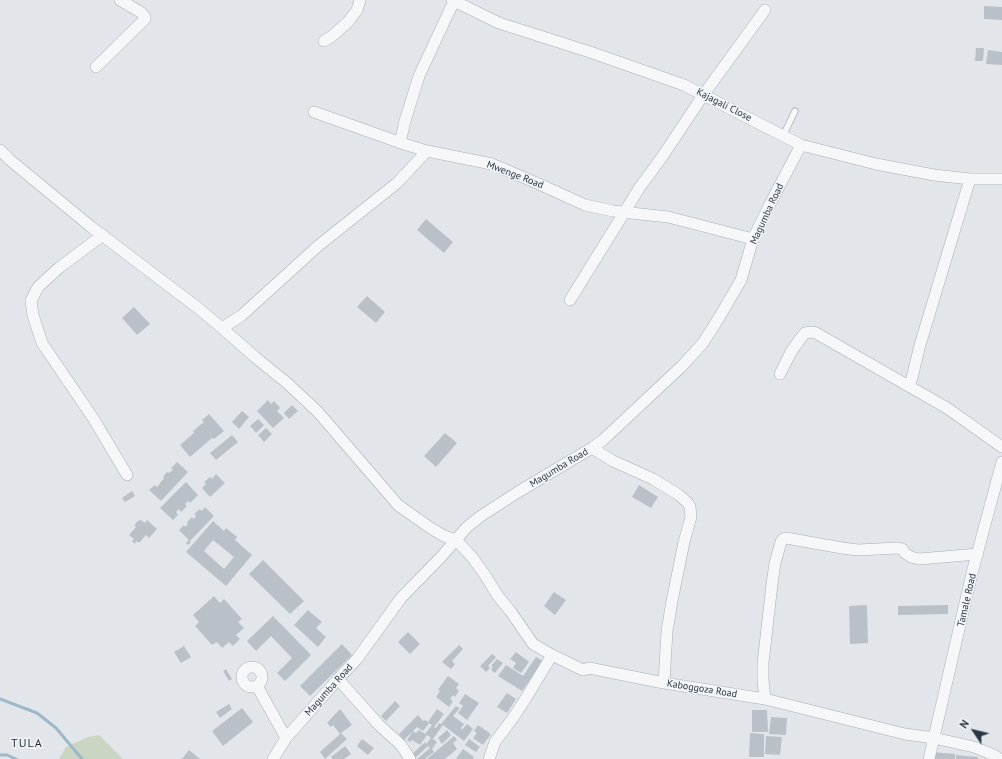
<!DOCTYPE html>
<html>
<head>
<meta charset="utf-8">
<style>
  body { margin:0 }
  #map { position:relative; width:1002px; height:759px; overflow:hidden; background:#e2e6eb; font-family:"PT Sans",sans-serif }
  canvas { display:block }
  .north { position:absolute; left:954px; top:711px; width:40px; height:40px; -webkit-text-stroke:3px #f2f5f8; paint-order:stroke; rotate:305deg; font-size:11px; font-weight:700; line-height:16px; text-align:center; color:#2a3643 }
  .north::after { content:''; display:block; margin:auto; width:14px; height:18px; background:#2a3643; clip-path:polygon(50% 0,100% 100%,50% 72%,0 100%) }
</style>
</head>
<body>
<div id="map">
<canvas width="1002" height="759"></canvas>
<div class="north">N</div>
</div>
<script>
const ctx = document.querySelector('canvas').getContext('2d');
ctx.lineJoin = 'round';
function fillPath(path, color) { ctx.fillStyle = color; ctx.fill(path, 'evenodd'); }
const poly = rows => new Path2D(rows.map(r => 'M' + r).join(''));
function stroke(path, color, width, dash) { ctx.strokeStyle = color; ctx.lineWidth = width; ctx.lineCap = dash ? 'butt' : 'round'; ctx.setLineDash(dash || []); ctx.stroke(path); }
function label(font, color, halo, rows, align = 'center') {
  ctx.font = font + ' "PT Sans",sans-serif'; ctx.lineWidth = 3; ctx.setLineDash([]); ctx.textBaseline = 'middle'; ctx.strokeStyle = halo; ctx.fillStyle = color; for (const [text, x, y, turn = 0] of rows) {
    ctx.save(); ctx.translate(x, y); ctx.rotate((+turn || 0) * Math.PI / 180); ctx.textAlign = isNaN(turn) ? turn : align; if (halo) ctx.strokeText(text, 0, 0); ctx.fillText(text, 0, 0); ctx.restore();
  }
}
fillPath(poly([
  [99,735,123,759,59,759,66,747,88,737]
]), '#cad5c4');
stroke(poly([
  [0,699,37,713,56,728,82,759],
  [0,755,7,755,16,759]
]), '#9eb8ca', 3);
fillPath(poly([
  [984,6,1002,7,1002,20,984,19],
  [976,48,984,48,983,61,975,61],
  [988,50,1002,52,1002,65,986,64],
  [426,219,453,242,444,253,417,230],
  [367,296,385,312,376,323,357,307],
  [134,307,150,324,137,335,122,318],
  [268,400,271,404,274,401,280,408,277,411,284,418,273,428,257,411],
  [292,405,298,411,289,419,284,413],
  [242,411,249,417,239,429,232,422],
  [209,414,224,431,214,439,212,438,190,457,180,445,194,433,193,431,204,422,202,420],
  [258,419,264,425,256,433,250,426],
  [266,428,272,434,264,442,258,435],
  [445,433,457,443,436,467,424,456],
  [232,435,238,442,216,460,210,453],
  [177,462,188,472,161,501,149,490,155,485,157,487,164,478,163,477,167,472,169,473,173,470,171,468],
  [216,474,225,483,210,497,202,488,206,484,204,482,210,477,212,479],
  [186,482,198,495,190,503,188,501,185,504,187,506,181,512,179,509,176,512,178,515,173,520,160,508],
  [639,485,658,497,651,508,632,497],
  [132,491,135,496,125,502,122,498],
  [205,507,214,516,190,541,191,542,188,545,186,543,189,540,179,530,184,525,185,527,188,524,187,522,192,517,194,519,196,516,194,514,200,509,202,511],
  [141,520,145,523,147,520,157,529,149,538,146,535,139,543,136,541,135,544,132,541,134,539,129,535,136,527,135,526,135,524,138,521],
  [213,521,224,531,226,528,237,537,235,540,252,555,226,586,186,552],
  [213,540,234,557,224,569,204,551],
  [263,560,304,601,290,614,249,574],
  [554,592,566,600,555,615,544,606],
  [214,596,220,603,224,599,242,619,238,622,244,628,236,635,240,639,233,646,229,642,222,648,217,642,212,645,195,626,199,622,193,615],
  [867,605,868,643,850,644,849,606],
  [948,605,948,614,898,615,898,606],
  [308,610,322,622,316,628,326,637,318,647,294,625],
  [273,616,311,655,285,681,277,673,292,658,271,636,256,651,247,641],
  [408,632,420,644,410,654,398,642],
  [342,644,352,655,310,696,300,686],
  [459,645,463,649,452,661,455,664,451,669,442,662],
  [184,646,191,657,181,663,174,652],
  [516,652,529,662,521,673,513,668,516,663,510,659],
  [492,654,496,657,488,666,490,668,486,672,480,666],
  [536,657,543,661,522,691,498,676,506,665,523,676],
  [497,659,503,663,495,673,491,670,493,667,491,666],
  [226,669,232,679,229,681,223,671],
  [448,676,459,684,456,688,459,691,455,697,453,695,450,699,453,701,449,707,436,697,440,691,438,690],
  [507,693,516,699,507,713,497,707],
  [465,694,479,703,467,720,458,713,463,706,459,703],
  [395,701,400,706,386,721,381,716],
  [229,704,232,709,220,718,216,712],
  [456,706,460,708,453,716,464,724,461,728,462,730,467,724,473,729,464,741,443,725,433,739,437,742,432,749,434,752,425,759,417,759,430,748,428,746,414,759,410,756,425,742,426,744,431,738,427,735,420,745,412,740,410,742,407,740,413,731,404,740,399,734,418,715,423,721,425,720,428,722,437,709,444,714,434,727,436,728,439,723,441,724],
  [429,723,432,725,425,734,419,730,416,733,413,731,417,727,423,731],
  [242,708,253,722,223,746,212,731],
  [340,709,352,725,341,733,347,739,325,759,320,752,340,734,333,725,331,727,327,723],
  [752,710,767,710,768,732,752,732],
  [771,717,787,718,786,735,769,734],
  [478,725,491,734,483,745,473,738,477,733,474,731],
  [447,730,451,735,442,744,438,738],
  [750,733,764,734,764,757,749,757],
  [454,736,457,740,453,743,457,749,445,759,427,759],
  [766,736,782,737,780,755,765,754],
  [362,739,374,748,368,755,357,746],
  [469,739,480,747,476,752,465,745],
  [345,746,351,754,344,759,333,759,331,757],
  [463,749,474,757,473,759,456,759],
  [189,750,200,759,182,759],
  [932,752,955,754,955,759,931,759],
  [956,755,978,757,978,759,956,759]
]), '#bac0c8');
const lane = poly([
  [783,136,795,111]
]);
const street = poly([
  [452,0,499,23,590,52,684,85,801,145,876,164,934,175,970,179,1002,179],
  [324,41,332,36,348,22,357,10,360,0],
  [96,67,145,19,145,17,142,13,120,0],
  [314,112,407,145,427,151,492,164,539,184,585,205,613,211,668,217,753,239],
  [400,143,405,121,419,76,454,1],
  [0,150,10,160,90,226,198,308,222,328,255,357,287,383,318,412,398,505,429,527,444,536,456,540,472,557,485,575,498,596,511,612,533,644,552,655,583,670,589,668,664,683,765,699,905,734,934,738,974,747,994,755,999,759],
  [103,235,60,267,38,287,31,301,33,315,42,343,93,418,127,475],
  [570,300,640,187,662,157,704,94,765,10],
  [222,328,241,316,318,246,397,183,427,151],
  [780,374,791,352,800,339,805,333,811,332,816,333,947,408,1002,447],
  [910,386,920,345,970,179],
  [592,448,613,461,653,479,679,495,688,503,690,507,691,517,684,542,672,601,667,631,664,683],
  '242 677a10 10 0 1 1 20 0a10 10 0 1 1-20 0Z',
  [338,679,379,725,401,745,410,759],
  [257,686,286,738],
  [765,699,763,680,763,663,772,584,775,563,781,542,783,539,786,538,842,548,858,550,897,548,902,549,905,553,911,557,919,559,978,554],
  [273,759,283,743,286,738,338,679,357,659,401,598,441,557,467,527,481,516,518,492,592,448,603,440,682,366,703,343,720,316,741,280,753,239,770,204,801,145],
  [489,759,495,742,513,718,526,698,552,655],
  [929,759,972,573,1002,462]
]);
stroke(lane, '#a7aeb5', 7);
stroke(street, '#a7aeb5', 12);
stroke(lane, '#f5f7f9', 5.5);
stroke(street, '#f5f7f9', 11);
label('10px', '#2a3643', '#f2f5f8', [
  ["Kajagali Close",724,105,27],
  ["Mwenge Road",515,175,21],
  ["Magumba Road",767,214,-65],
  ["Magumba Road",559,468,-31],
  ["Tamale Road",967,600,-77],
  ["Kaboggoza Road",702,689,9],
  ["Magumba Road",329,690,-48]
]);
ctx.letterSpacing = '1px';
label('12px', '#1c2734', '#f2f5f8', [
  ["TULA",27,744]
]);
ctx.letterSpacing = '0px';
</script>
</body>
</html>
